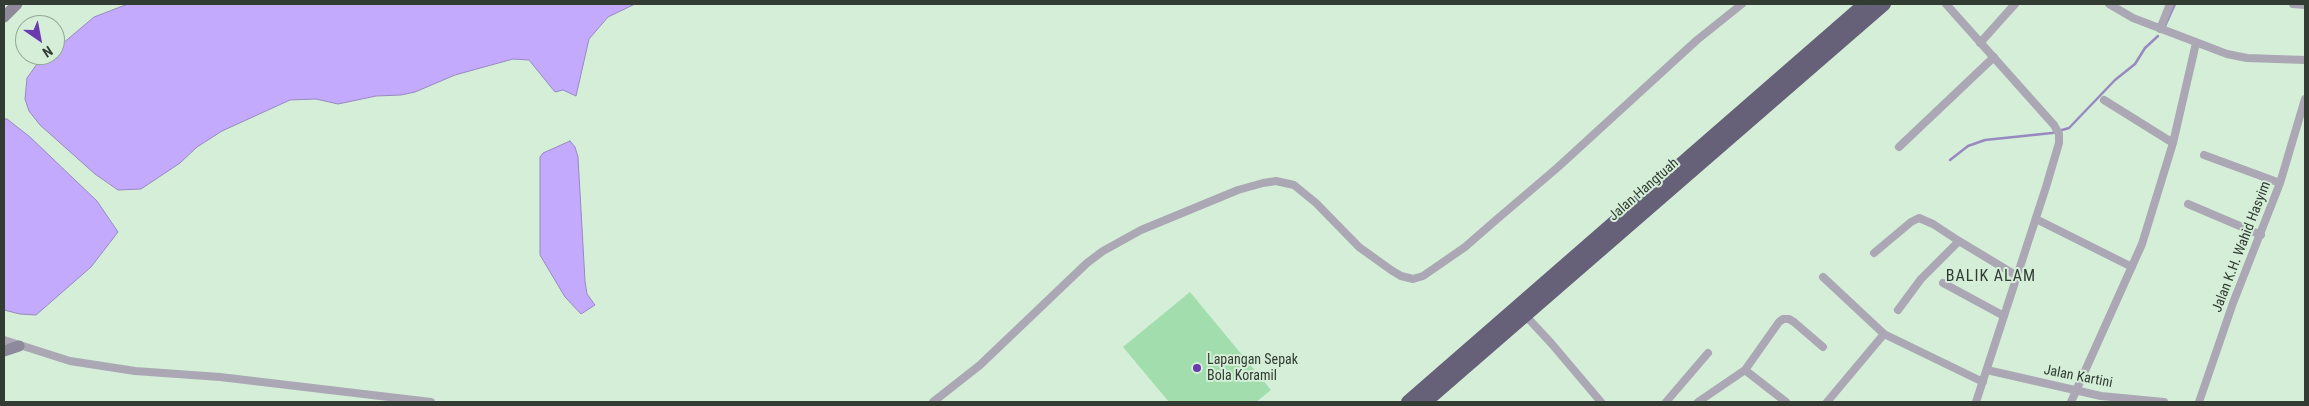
<!DOCTYPE html>
<html>
<head>
<meta charset="utf-8">
<style>
  body { margin:0 }
  #map { position:relative; width:2309px; height:406px; overflow:hidden; background:#d4eed8; font-family:"Roboto Condensed",sans-serif }
  canvas { display:block }
  .frame { position:absolute; inset:0; border:5px solid #323c33; pointer-events:none }
  .north { position:absolute; left:15px; top:15px; width:50px; height:50px; box-sizing:border-box; background:#d4eed8; border:1px solid #93a796; border-radius:50%; rotate:147deg; font-size:14px; font-weight:700; line-height:20px; text-align:center; color:#323c33 }
  .north::after { content:''; display:block; margin:auto; width:18px; height:22px; background:#6b3ab1; clip-path:polygon(50% 0,100% 100%,50% 72%,0 100%) }
</style>
</head>
<body>
<div id="map">
<canvas width="2309" height="406"></canvas>
<div class="frame"></div>
<div class="north">N</div>
</div>
<script>
const ctx = document.querySelector('canvas').getContext('2d');
ctx.lineJoin = 'round';
function fillPath(path, color) { ctx.fillStyle = color; ctx.fill(path, 'evenodd'); }
const poly = rows => new Path2D(rows.map(r => 'M' + r).join(''));
function stroke(path, color, width, dash) { ctx.strokeStyle = color; ctx.lineWidth = width; ctx.lineCap = dash ? 'butt' : 'round'; ctx.setLineDash(dash || []); ctx.stroke(path); }
function label(font, color, halo, rows, align = 'center') {
  ctx.font = font + ' "Roboto Condensed",sans-serif'; ctx.lineWidth = 4; ctx.setLineDash([]); ctx.textBaseline = 'middle'; ctx.strokeStyle = halo; ctx.fillStyle = color; for (const [text, x, y, turn = 0] of rows) {
    ctx.save(); ctx.translate(x, y); ctx.rotate((+turn || 0) * Math.PI / 180); ctx.textAlign = isNaN(turn) ? turn : align; if (halo) ctx.strokeText(text, 0, 0); ctx.fillText(text, 0, 0); ctx.restore();
  }
}
fillPath(poly([
  [1190,292,1271,390,1256,402,1169,402,1123,347]
]), '#a2ddad');
const water = poly([
  [128,4,635,4,608,17,589,39,576,96,563,90,555,92,529,60,513,59,455,75,415,92,401,95,376,96,338,104,316,99,290,100,222,131,197,147,180,163,141,189,118,190,95,174,40,125,29,111,25,99,27,78,37,64,48,55,55,55,55,50,94,17,128,4],
  [4,119,7,119,30,137,97,201,118,232,91,267,36,315,20,314,4,310,4,119],
  [570,141,575,147,578,157,585,281,587,294,595,305,581,314,565,297,540,255,540,157,543,153,570,141]
]);
fillPath(water, '#c4aafd');
stroke(water, '#9889c0', 1);
stroke(poly([
  [2165,26,2175,4],
  [1950,160,1968,146,1985,140,2052,133,2069,128,2115,80,2135,64,2145,48,2158,36]
]), '#9889c0', 2.5);
stroke(poly([
  [1946,4,2054,125,2059,134,2059,143,2046,187,1976,402],
  [2109,4,2133,18,2227,54,2247,58,2305,60],
  [2293,4,2305,5],
  [2160,29,2170,4],
  [1980,43,2015,4],
  [2104,100,2173,143],
  [1899,147,1994,57],
  [2204,155,2280,183],
  [2188,204,2261,235],
  [2036,219,2132,267],
  [1874,253,1911,222,1919,218,1933,224,1959,241],
  [1823,277,1884,334,1983,382],
  [1943,283,2004,316],
  [1898,310,1921,279,1959,241,2017,276],
  [1525,315,1551,343,1601,402],
  [4,340,70,361,135,371,220,377,431,402],
  [1987,370,2101,396,2164,402],
  [933,402,980,365,1087,263,1103,251,1141,230,1238,190,1263,183,1276,181,1294,185,1316,203,1359,247,1391,270,1401,276,1413,279,1423,276,1465,247,1496,220,1557,168,1697,40,1742,4],
  [1666,402,1708,353],
  [1698,402,1745,370],
  [1786,402,1745,370,1779,322,1783,319,1789,319,1794,322,1823,347],
  [1827,402,1884,334],
  [2071,402,2142,244,2173,143,2196,43],
  [2199,402,2233,303,2280,183,2305,99]
]), '#aba7b4', 8);
stroke(poly([
  [4,17,17,4],
  [4,351,19,346]
]), '#8e899b', 11);
stroke(poly([
  [1408,402,1865,4],
  [1425,402,1884,4]
]), '#676079', 14);
for (const [x, y, r, color] of [
  [1197,368,5,"#6b3ab1"]
]) { const dot = new Path2D(); dot.arc(x, y, r, 0, 2 * Math.PI); ctx.fillStyle = color; ctx.fill(dot); stroke(dot, '#d4eed8', 2); }
label('14px', '#323c33', '#d4eed8', [
  ["Jalan Hangtuah",1644,190,-41],
  ["Jalan K.H. Wahid Hasyim",2242,247,-69],
  ["Jalan Kartini",2078,377,11]
]);
label('14px', '#323c33', '#d4eed8', [
  ["Lapangan Sepak",1207,360],
  ["Bola Koramil",1207,376]
], 'left');
ctx.letterSpacing = '1px';
label('16px', '#323c33', '#d4eed8', [
  ["BALIK ALAM",1991,277]
]);
ctx.letterSpacing = '0px';
</script>
</body>
</html>
